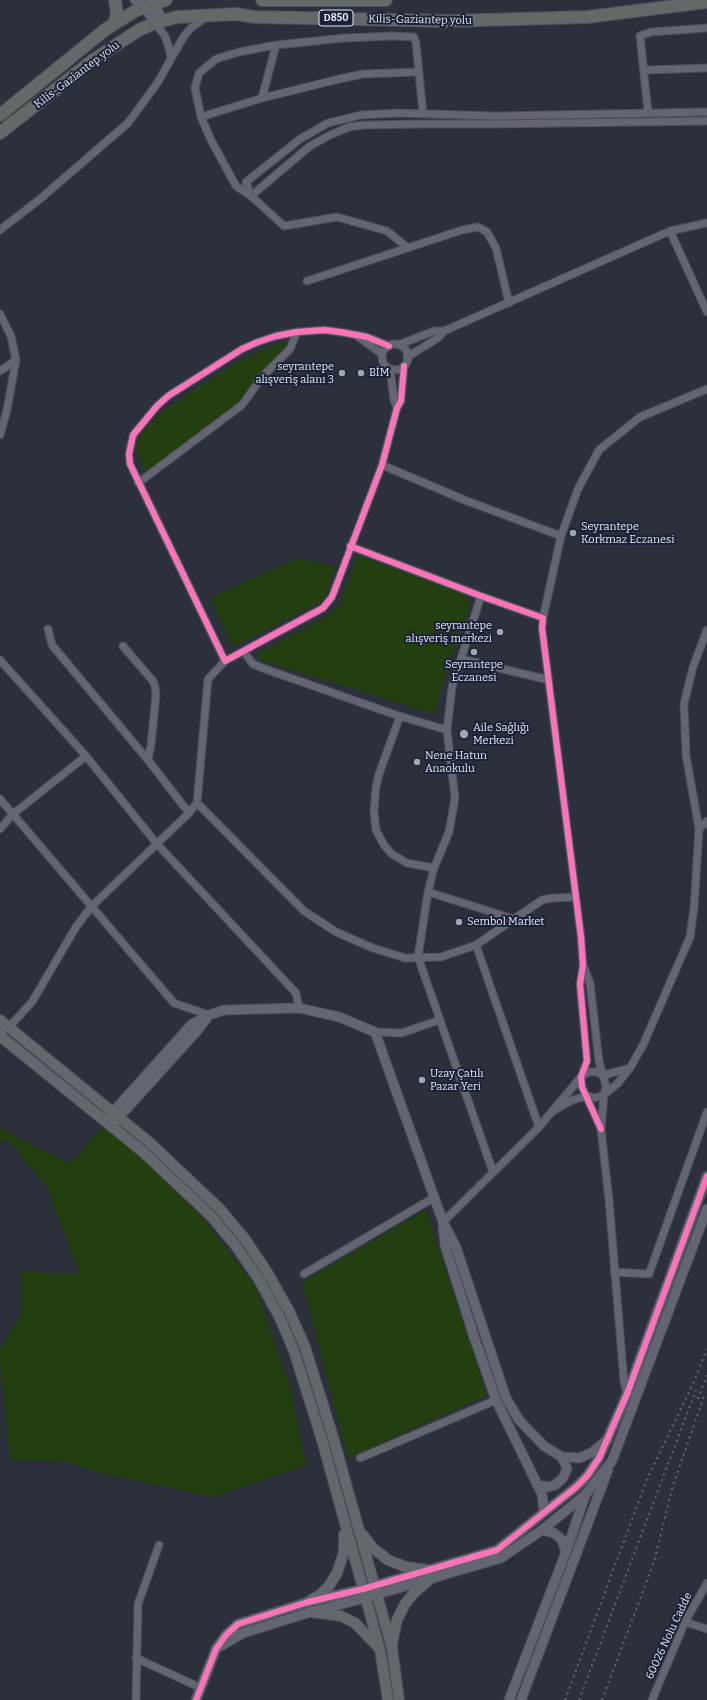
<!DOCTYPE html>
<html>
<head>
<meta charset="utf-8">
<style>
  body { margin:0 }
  canvas { display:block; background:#2b303b }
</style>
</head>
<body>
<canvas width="707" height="1700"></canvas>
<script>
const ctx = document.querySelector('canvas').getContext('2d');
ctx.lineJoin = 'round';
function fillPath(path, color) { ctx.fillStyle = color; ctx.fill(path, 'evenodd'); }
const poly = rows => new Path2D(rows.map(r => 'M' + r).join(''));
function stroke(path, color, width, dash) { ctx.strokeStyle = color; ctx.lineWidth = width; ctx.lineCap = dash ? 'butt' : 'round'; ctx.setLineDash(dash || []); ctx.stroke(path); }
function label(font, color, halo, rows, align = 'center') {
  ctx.font = font + ' Bitter,serif'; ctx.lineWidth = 4; ctx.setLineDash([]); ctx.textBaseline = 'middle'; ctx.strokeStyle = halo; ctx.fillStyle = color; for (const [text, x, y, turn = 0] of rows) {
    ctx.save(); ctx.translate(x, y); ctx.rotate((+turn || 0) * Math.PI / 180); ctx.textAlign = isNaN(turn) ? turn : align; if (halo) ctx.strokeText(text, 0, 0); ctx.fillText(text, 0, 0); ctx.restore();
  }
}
fillPath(poly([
  [293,340,295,343,291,353,275,365,244,404,147,474,136,451,137,443,142,433,160,413,236,363,273,345],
  [357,555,465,595,471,605,456,643,441,688,435,714,260,660,256,655,329,615,340,604],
  [297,558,336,567,324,600,233,647,210,598],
  [105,1124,202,1217,256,1287,290,1388,306,1465,212,1497,93,1471,64,1461,10,1460,0,1363,0,1349,21,1313,21,1270,53,1274,80,1274,47,1187,8,1140,0,1141,0,1128,70,1164],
  [426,1210,487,1395,348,1458,302,1282]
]), '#233f0f');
const minor = poly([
  [155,23,165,36,169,48,171,58],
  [644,70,707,68],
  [262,98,276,45],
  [648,112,640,36,651,32,707,28],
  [201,117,262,98,335,80,363,74,419,72],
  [251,196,246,182,300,139,328,123,361,115,397,113,496,116,707,112],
  [251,196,310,146,330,135,349,127,364,125,422,124,493,124,707,121],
  [0,230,40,199,128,123,158,82,184,36,192,27,206,17],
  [670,231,707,312],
  [408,248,387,231,337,217,284,226,251,196,236,186,211,140,201,117,195,88,199,73,216,59,239,52,276,45,344,38,393,36,414,37,416,43,423,114],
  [307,281,462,230,478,227,487,232,496,248,509,303],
  [0,314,11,336,16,360,7,410,0,435],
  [357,336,382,354],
  '382 357a13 13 0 1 1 26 0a13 13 0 1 1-26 0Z',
  [398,345,434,331,444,331,670,231,707,223],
  [389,346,367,337,340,332,324,330,297,332,276,336,258,342,242,349,168,396,157,406,133,435,129,454,130,464,225,661,323,608,332,597,382,465,397,408,401,401,404,366],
  [407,357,438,338,444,331],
  [390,369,394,400,397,408],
  [0,371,16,360],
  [382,465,467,501,561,536],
  [138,483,242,405,262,377,290,349,297,332],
  [350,546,481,596,543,618,542,628,581,937,583,965,580,984,587,1061,581,1077,582,1087,601,1129],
  [543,618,561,536,578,489,599,450,640,417,707,389],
  [48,629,52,645,148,760,189,813],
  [123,646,153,681,155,686,156,695,151,745,148,760],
  [244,652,253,664,265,669,396,715,447,730],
  [461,659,481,596],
  [0,660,86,756,157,844,296,993,299,1008],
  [225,661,208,679,197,803,304,911,336,932,373,948,405,958,441,957,476,945,542,900,553,898,576,897],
  [400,716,379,774,376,787,374,811,376,830,384,845,392,854,407,863,434,868],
  [0,799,174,1003,209,1015],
  [0,829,13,814,86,756],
  [699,829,707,821],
  [428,892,514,919],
  [476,945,539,1127],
  [583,965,590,983,599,1061,606,1086,604,1095,601,1129,609,1200,624,1382,627,1394],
  [375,1032,402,1033,439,1020],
  [0,1033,9,1027,32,1002,76,927,91,907,189,813,197,803],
  [553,1111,572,1100,587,1096,595,1098,604,1095,618,1083,630,1068,643,1045,690,937,694,908,699,829,686,755,684,704,693,667,707,630],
  [493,1172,418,957,428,892,434,868,449,832,455,798,447,730,452,687,461,659,549,680],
  [443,1222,539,1127,581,1077,588,1072,596,1072,604,1075,630,1068],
  [614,1272,649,1274,707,1112],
  [304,1274,435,1197],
  [360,1458,496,1400],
  [685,1622,707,1629],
  [136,1658,201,1688],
  [136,1700,138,1604,159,1545],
  [652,1700,685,1622,707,1583]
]);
const tertiary = poly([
  [135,0,144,7,155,23],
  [151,0,163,20],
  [105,1121,192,1024,209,1015,224,1010,299,1008,339,1017,375,1032,443,1222,456,1247,506,1398,519,1420,544,1446,562,1457,579,1458,593,1452,608,1439],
  [111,1126,197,1031,207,1018],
  [443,1226,445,1245,474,1337,496,1400,542,1494,544,1512],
  [537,1485,548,1487,555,1485,563,1478,567,1469,562,1457],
  [542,1530,554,1533,562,1540,566,1552],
  [219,1647,243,1633,311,1612,365,1598,501,1558,542,1530,585,1495,612,1461,707,1209],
  [196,1700,216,1649,226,1635,238,1624,308,1602,363,1589,497,1550,576,1487,587,1476,599,1458,627,1394,707,1176],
  [509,1700,566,1552,585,1496],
  [521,1700,608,1470]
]);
const secondary = poly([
  [0,1020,149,1142,220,1209,245,1239,267,1272,289,1311,305,1347,333,1437,392,1648,399,1700],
  [0,1036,142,1151,212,1217,236,1246,258,1278,279,1316,294,1351,322,1440,380,1650,388,1700],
  [362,1534,373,1548,388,1560,406,1567,428,1570],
  [308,1602,321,1594,329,1586,337,1573,344,1552,344,1534],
  [311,1612,341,1616,355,1623,378,1647],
  [392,1644,397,1620,405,1604,414,1593,429,1580]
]);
const trunk = poly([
  [262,0,386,0],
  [114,24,117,14,115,0],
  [0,115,106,29,137,10,166,0],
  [0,133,93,60,139,30,155,23,177,17,236,14,255,17,448,21,587,17,707,2]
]);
stroke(minor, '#4a4e58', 9);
stroke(tertiary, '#4a4e58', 11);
stroke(secondary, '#4a4e58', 12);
stroke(trunk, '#4a4e58', 14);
stroke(minor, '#636670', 7);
stroke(tertiary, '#636670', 9);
stroke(secondary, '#63686d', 10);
stroke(trunk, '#636968', 12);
stroke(poly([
  [698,1399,707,1375],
  [565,1700,647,1479,693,1384,707,1349],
  [579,1700,696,1390],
  [602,1700,654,1562,672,1489,705,1393]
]), '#626770', 2, [2, 4]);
stroke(poly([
  [389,346,367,337,340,332,324,330,297,332,276,336,258,342,242,349,168,396,157,406,133,435,129,454,130,464,225,661,323,608,332,597,382,465,397,408,401,401,404,366],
  [350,546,481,596,543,618,542,628,581,937,583,965,580,984,587,1061,581,1077,582,1087,601,1129],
  [196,1700,216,1649,226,1635,238,1624,308,1602,363,1589,497,1550,576,1487,587,1476,599,1458,627,1394,707,1176]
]), '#fb73b8', 6);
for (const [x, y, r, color] of [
  [342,373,4,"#a1a6b3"],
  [361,373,4,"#a1a6b3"],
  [573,533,4,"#a1a6b3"],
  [500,632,4,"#a1a6b3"],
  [474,652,4,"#a1a6b3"],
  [464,734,5,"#a1a6b3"],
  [417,762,4,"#a1a6b3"],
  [459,922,4,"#a1a6b3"],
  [422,1080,4,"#a1a6b3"]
]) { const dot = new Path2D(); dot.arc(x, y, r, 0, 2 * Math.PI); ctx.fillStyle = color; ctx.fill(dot); stroke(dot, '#1b2237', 1.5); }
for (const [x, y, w] of [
  [336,18,34]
]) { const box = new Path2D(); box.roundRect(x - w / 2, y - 8, w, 16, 3); ctx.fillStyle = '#1b2237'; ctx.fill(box); stroke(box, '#e1e6f4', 1); }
label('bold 10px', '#e1e6f4', null, [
  ["D850",336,18]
]);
label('11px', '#e1e6f4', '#1b2237', [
  ["Kilis-Gaziantep yolu",420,20,1],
  ["Kilis-Gaziantep yolu",77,75,-37],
  ["60026 Nolu Cadde",669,1636,-65]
]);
label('11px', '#e1e6f4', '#1b2237', [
  ["seyrantepe",334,367,"right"],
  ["alışveriş alanı 3",334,380,"right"],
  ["BİM",369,373],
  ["Seyrantepe",581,527],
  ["Korkmaz Eczanesi",581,540],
  ["seyrantepe",492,626,"right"],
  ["alışveriş merkezi",492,639,"right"],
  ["Seyrantepe",474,665,"center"],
  ["Eczanesi",474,678,"center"],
  ["Aile Sağlığı",473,728],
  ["Merkezi",473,741],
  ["Nene Hatun",425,756],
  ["Anaokulu",425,769],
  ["Sembol Market",467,922],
  ["Uzay Çatılı",430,1074],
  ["Pazar Yeri",430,1087]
], 'left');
</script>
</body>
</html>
